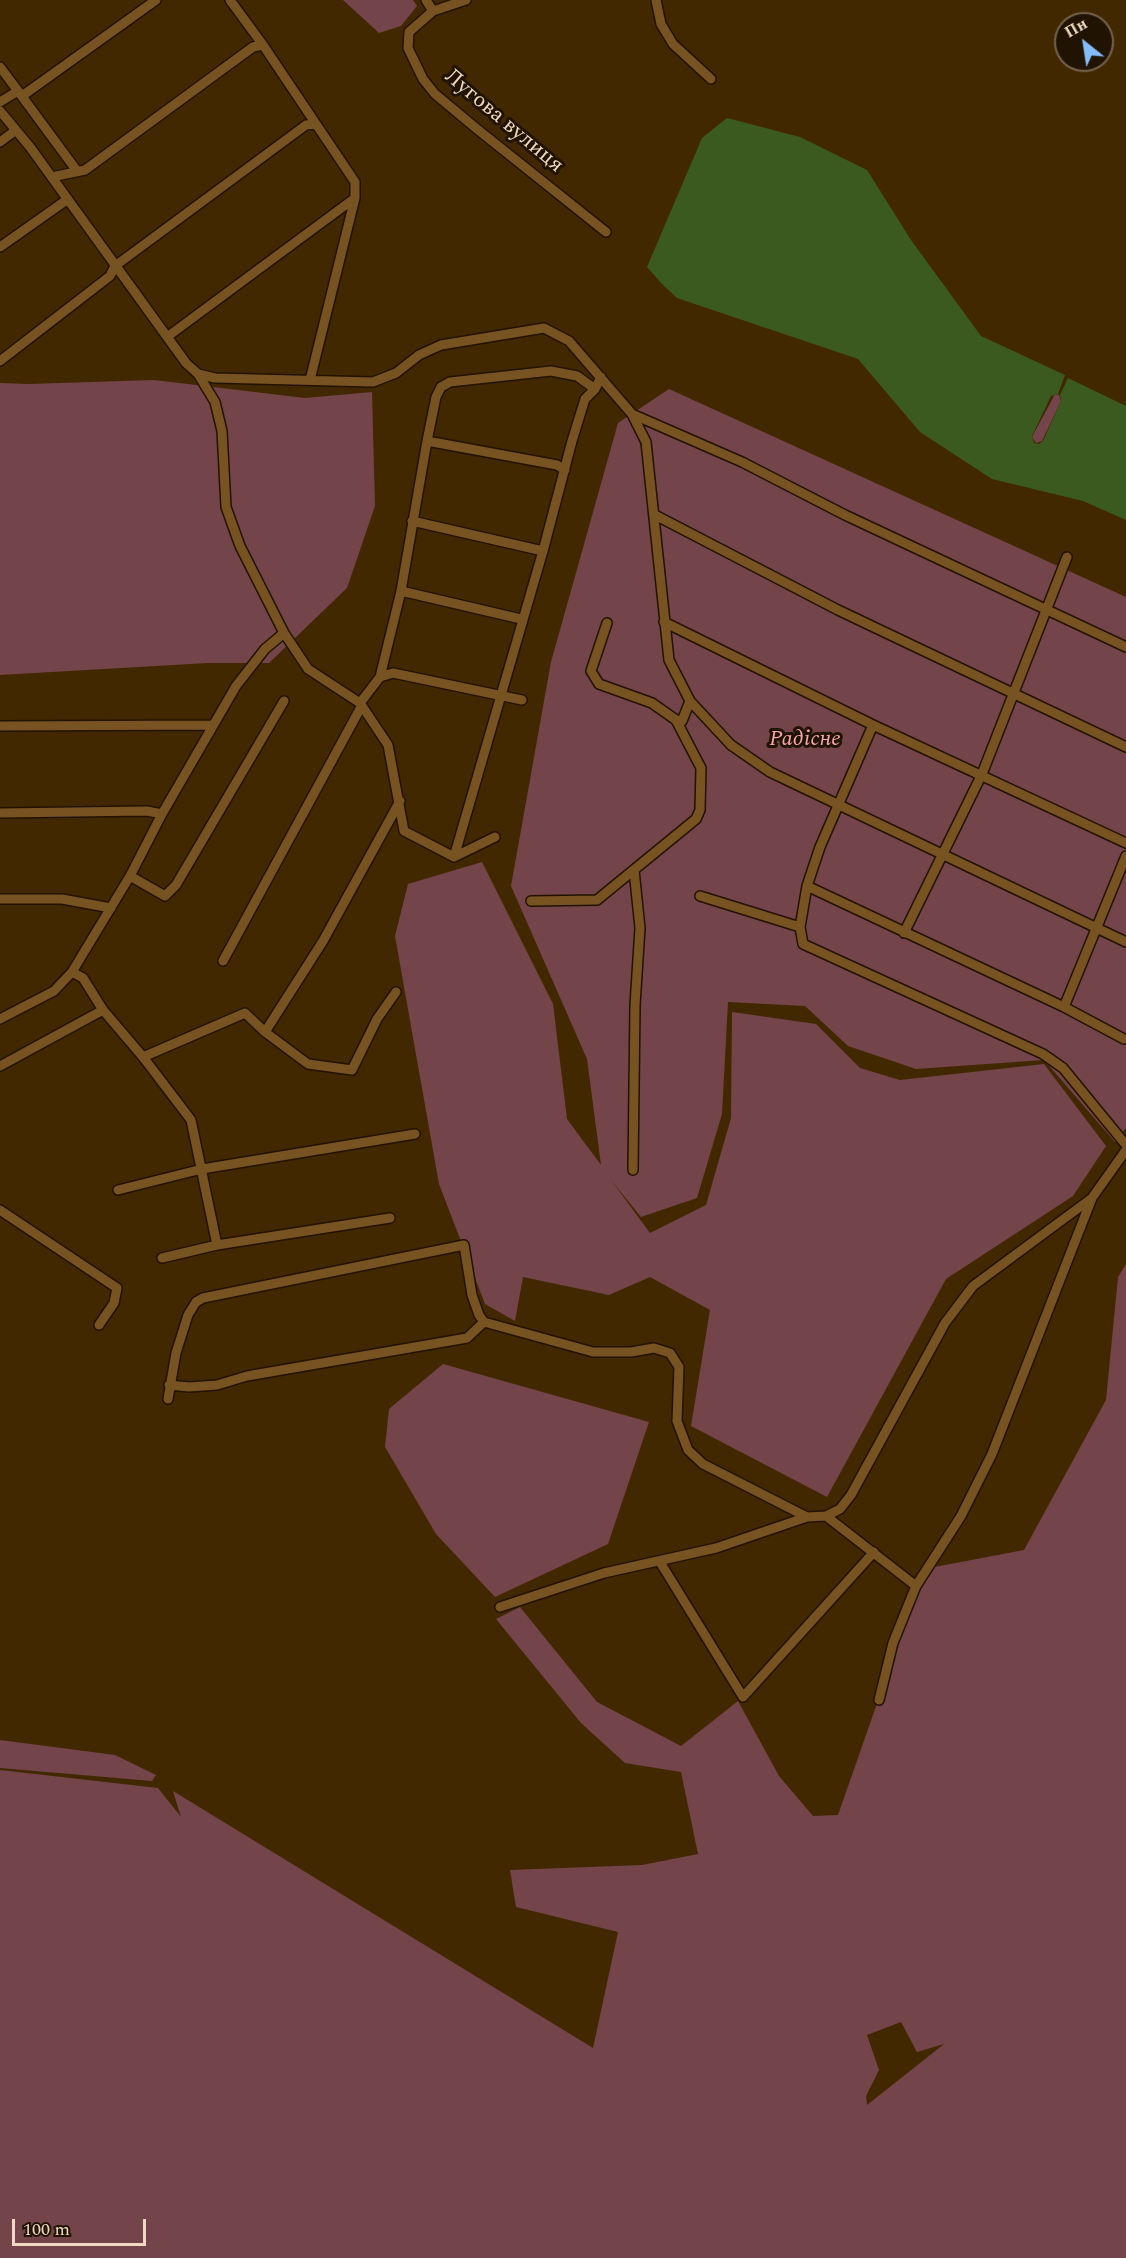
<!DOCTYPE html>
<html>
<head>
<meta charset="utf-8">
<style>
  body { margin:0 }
  #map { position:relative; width:1126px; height:2258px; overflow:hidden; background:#422800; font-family:Spectral,serif }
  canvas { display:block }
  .north { position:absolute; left:1054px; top:12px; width:60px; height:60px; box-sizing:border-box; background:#211301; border:2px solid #73634e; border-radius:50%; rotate:330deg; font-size:16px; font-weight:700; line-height:24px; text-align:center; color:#efdac1 }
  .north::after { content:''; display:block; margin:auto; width:21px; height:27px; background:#84bcfb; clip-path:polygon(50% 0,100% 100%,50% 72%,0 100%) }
  .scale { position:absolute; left:12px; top:2219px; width:134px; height:27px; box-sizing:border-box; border:3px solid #efdac1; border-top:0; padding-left:8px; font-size:18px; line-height:21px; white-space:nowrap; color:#efdac1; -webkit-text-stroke:4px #211301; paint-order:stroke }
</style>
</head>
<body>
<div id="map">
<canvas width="1126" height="2258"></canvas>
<div class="north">Пн</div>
<div class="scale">100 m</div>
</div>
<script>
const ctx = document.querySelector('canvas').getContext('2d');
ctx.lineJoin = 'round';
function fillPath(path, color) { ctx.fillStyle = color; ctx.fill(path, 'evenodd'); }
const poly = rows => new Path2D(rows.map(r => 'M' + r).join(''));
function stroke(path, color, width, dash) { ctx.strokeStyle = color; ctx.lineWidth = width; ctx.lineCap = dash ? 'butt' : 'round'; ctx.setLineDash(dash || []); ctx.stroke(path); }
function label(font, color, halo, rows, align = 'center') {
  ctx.font = font + ' Spectral,serif'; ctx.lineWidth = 6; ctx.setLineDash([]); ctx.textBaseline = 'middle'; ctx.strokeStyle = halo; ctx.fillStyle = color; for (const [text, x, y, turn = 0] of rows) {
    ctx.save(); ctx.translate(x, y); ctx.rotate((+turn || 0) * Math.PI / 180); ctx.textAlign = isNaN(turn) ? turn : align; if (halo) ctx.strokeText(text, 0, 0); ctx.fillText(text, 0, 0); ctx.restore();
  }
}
fillPath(poly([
  [343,0,413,0,417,6,401,26,379,33],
  [154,380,305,398,372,392,375,506,347,588,269,663,208,663,0,675,0,383,29,384],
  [669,389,1126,597,1126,1128,1115,1142,1044,1060,916,1069,848,1046,805,1006,728,1002,722,1114,697,1198,641,1217,611,1180,650,1233,706,1205,731,1118,732,1012,816,1024,860,1068,900,1080,1044,1064,1106,1146,1073,1196,946,1279,827,1497,691,1426,710,1310,650,1277,609,1295,523,1277,515,1321,485,1304,439,1184,395,936,408,884,482,862,553,1004,567,1119,601,1165,587,1059,511,886,551,662,618,423],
  [1055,394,1059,395,1061,401,1042,441,1036,443,1032,437],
  [1126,1264,1126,2258,0,2258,0,1770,158,1788,181,1817,173,1791,593,2048,618,1932,516,1907,510,1870,642,1865,698,1854,681,1772,625,1763,581,1723,496,1619,520,1607,597,1702,681,1746,738,1701,779,1776,813,1816,838,1815,924,1569,1024,1550,1106,1400,1118,1277],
  [901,2022,917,2052,944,2044,867,2105,866,2096,879,2070,867,2035],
  [443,1364,649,1422,608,1544,495,1597,436,1534,385,1447,389,1409],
  [0,1740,115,1755,156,1775,152,1781,0,1768]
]), '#73444a');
fillPath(poly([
  [727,118,800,137,867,170,911,240,981,336,1065,375,1058,394,1051,396,1032,436,1034,443,1039,444,1043,441,1061,401,1060,395,1068,378,1126,406,1126,520,1083,501,992,479,920,432,858,359,677,298,663,285,647,267,702,138]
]), '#3b5a20');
const street = poly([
  [230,0,263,45],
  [426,0,433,11],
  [466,0,433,11,409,32,408,48,423,79,435,94,477,129,606,232],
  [656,0,661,24,673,44,711,79],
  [0,67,18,91],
  [22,96,156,0],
  [0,102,18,91,77,171],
  [0,111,30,147,186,363,198,374,215,378,373,382,396,373,419,355,441,345,544,328,569,341,632,414,646,442,669,660,690,701,731,745,770,772,1126,942],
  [0,142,16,130],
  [52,177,85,170,253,47,263,45,316,124],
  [0,247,68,199],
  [0,361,110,276,115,266,306,125,316,124,355,182,355,198,167,337],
  [198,374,215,402,222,431,226,507,240,546,284,633,308,669,360,703,388,745,404,831,454,857,495,837],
  [310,380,355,198],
  [632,414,742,462,845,515,1126,647],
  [427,441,557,465,565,470],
  [655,515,838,610,1126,747],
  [412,521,543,551],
  [401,591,521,619],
  [664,622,873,725,1126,843],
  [607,623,591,671,599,684,652,703,676,720,682,721,690,701],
  [380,677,401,591,427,441,436,397,441,387,450,382,551,371,577,376,595,389],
  [360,703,380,677,393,673,522,700],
  [0,726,213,725],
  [0,813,147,811,162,814],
  [454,857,543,551,572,441,585,399,595,389,601,377],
  [130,876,165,896,176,885,284,701],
  [807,886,1064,1007,1124,1039],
  [700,896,800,927,803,944,1043,1054,1063,1068,1126,1145],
  [0,899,62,899,111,908],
  [531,901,597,900,696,819,700,810,701,768,676,720],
  [800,927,807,886,820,847,873,725],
  [904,933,982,774,1067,557],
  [223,961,361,707],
  [72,972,83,978,103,1010,143,1057,191,1120,217,1245],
  [1064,1007,1126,856],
  [0,1019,54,991,72,972,130,876,162,814,236,686,265,649,284,633],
  [265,1032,323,941,400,801],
  [143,1057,245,1013,265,1032,308,1064,352,1070,377,1019,396,992],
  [0,1066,103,1010],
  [633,1170,635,1005,640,928,634,870],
  [118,1190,202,1169,415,1134],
  [0,1210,117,1288,114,1303,99,1325],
  [162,1258,217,1245,390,1218],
  [169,1385,189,1387,217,1385,247,1376,467,1338,484,1322],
  [168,1399,176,1353,188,1315,196,1302,203,1298,464,1245,472,1295,479,1315,484,1322,593,1352,631,1352,654,1348,670,1353,679,1367,677,1421,688,1450,703,1464,807,1517],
  [826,1516,916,1586],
  [660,1562,743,1697,874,1552],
  [500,1607,604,1573,716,1548,807,1517,826,1516,840,1509,851,1495,945,1323,973,1286,1092,1198],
  [879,1700,893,1643,916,1586,961,1516,992,1454,1092,1198,1126,1150]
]);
stroke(street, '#231200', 12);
stroke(street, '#775322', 9);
label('22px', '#efdac1', '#211301', [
  ["Лугова вулиця",503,122,40]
]);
label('italic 22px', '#f8a5ae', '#211301', [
  ["Радісне",805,741]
]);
</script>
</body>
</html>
